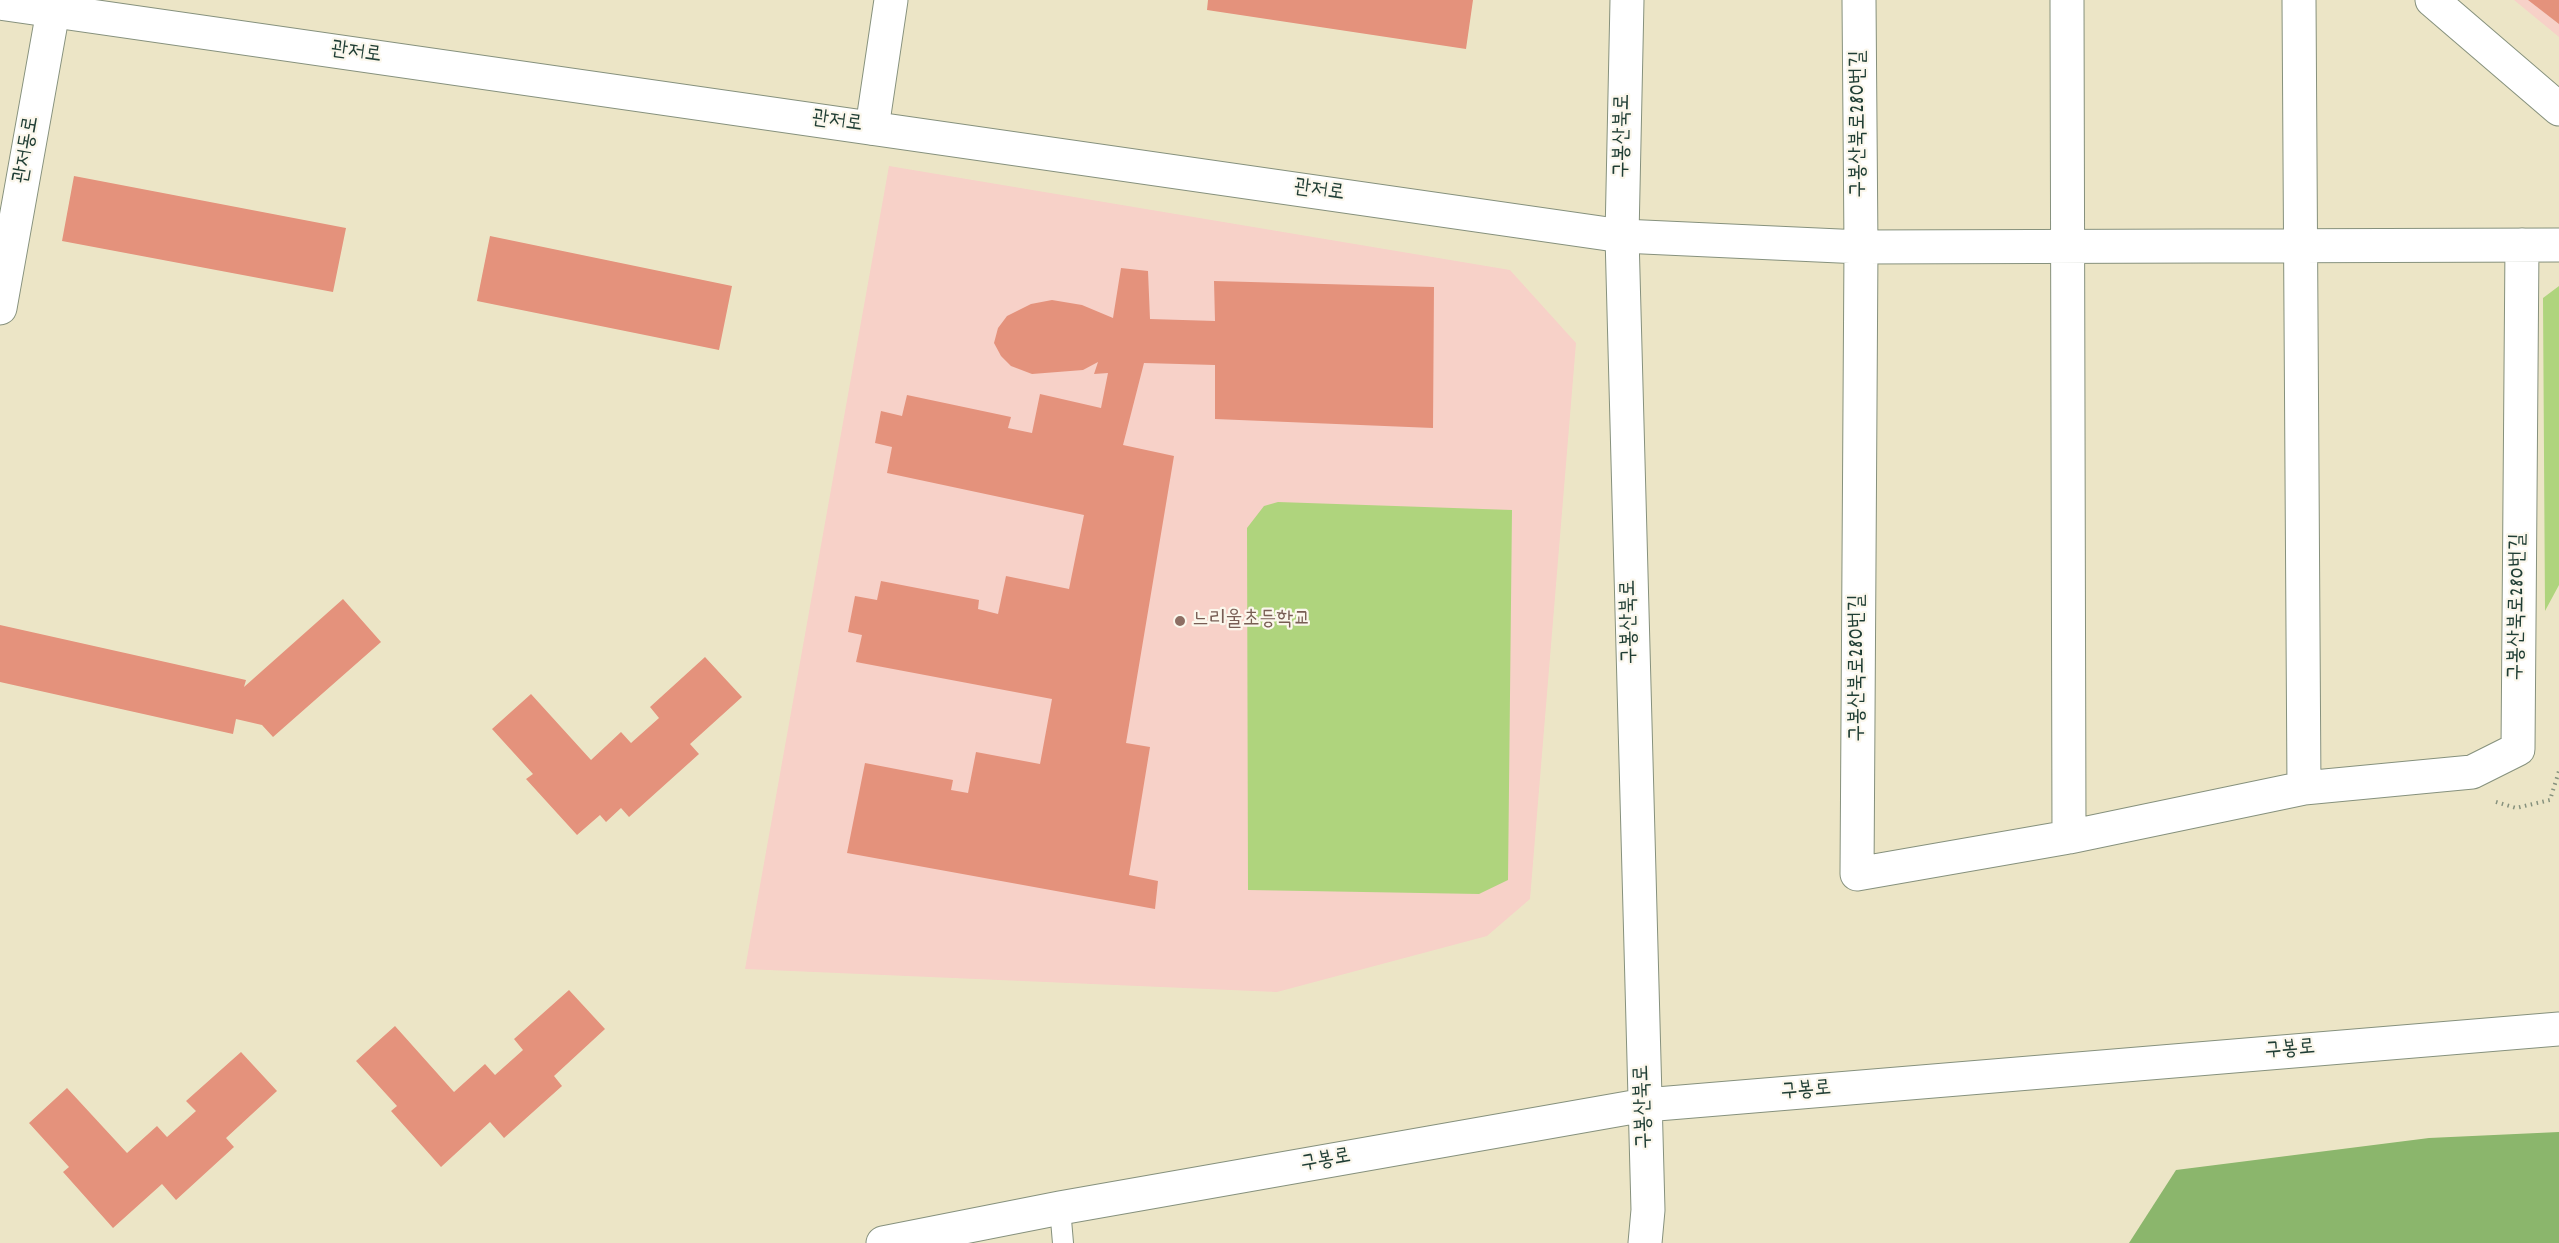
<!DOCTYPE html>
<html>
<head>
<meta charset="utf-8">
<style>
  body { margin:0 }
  canvas { display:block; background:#ece5c6 }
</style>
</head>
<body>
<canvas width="2559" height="1243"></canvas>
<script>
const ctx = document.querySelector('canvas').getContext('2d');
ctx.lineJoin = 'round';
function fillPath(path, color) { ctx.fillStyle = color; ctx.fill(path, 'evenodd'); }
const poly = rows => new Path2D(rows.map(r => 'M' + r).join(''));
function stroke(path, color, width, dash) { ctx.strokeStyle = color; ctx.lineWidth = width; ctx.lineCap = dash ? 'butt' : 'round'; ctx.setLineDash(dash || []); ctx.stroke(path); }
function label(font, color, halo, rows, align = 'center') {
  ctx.font = font + ' Dekko,"Poor Story",sans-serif'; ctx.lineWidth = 4.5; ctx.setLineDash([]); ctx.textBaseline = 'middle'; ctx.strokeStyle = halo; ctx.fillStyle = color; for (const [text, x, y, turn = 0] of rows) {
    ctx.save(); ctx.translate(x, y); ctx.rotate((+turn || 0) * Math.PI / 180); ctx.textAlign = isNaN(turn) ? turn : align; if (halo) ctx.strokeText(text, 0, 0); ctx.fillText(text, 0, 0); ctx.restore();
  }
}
fillPath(poly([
  [2514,0,2559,0,2559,37],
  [889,166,1510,270,1576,343,1530,899,1487,936,1277,992,745,969]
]), '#f7d1c8');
fillPath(poly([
  [2559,286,2559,585,2545,611,2543,298],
  [1278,502,1512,510,1508,880,1479,894,1248,890,1247,528,1264,506]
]), '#afd47d');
fillPath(poly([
  [2559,1132,2559,1243,2129,1243,2176,1170,2429,1138]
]), '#8bb66c');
fillPath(poly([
  [1208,0,1473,0,1466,49,1207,10],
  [2528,0,2559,0,2559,24],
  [74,176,346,228,333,292,62,241],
  [490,236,732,286,719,350,477,301],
  [1121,268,1148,271,1150,319,1215,321,1214,281,1434,287,1433,428,1215,419,1215,365,1144,363,1123,445,1174,456,1126,743,1150,747,1129,875,1158,881,1155,909,847,853,865,763,953,780,951,790,968,793,976,752,1040,764,1052,699,856,662,862,635,848,632,855,596,877,600,881,581,979,600,978,609,998,614,1006,576,1069,589,1084,515,887,473,892,447,875,443,881,411,902,416,907,395,1011,417,1008,428,1032,433,1040,394,1101,408,1108,373,1094,374,1098,362,1083,370,1032,374,1011,366,1001,356,994,343,998,328,1007,316,1031,304,1052,300,1082,305,1113,318],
  [343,599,381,642,273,737,262,725,236,719,233,734,0,682,0,625,246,680,244,687],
  [705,657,742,697,690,744,699,754,629,817,621,808,606,822,600,815,577,835,526,779,533,774,492,729,531,694,591,760,621,732,631,743,659,718,650,707],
  [569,990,605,1029,554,1076,562,1086,504,1138,490,1122,441,1167,391,1111,397,1106,356,1061,395,1026,454,1092,485,1064,495,1075,523,1050,514,1039],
  [241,1052,277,1091,226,1138,234,1147,176,1200,162,1184,113,1228,63,1172,69,1167,29,1123,67,1088,127,1153,157,1126,167,1137,196,1111,186,1101]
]), '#e4927c');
const service = poly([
  [1060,1208,1063,1243]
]);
const minor = poly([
  [1859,0,1861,247,1857,874,2069,837,2304,788,2472,772,2518,749,2522,245],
  [2067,0,2069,837],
  [2299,0,2304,788],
  [2432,0,2559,109],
  [872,128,891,0],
  [1622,236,1861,247,2559,245],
  [0,308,53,11]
]);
const tertiary = poly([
  [0,3,1622,236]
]);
const secondary = poly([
  [1627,0,1622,236,1648,1210,1645,1243],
  [883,1243,1060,1208,1645,1105,2559,1029]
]);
stroke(service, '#86917d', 22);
stroke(minor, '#86917d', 35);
stroke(tertiary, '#86917d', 35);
stroke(secondary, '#86917d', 35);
stroke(poly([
  [2496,802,2516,808,2550,800,2559,771]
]), '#86917d', 4, [1.5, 4.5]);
stroke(service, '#fff', 20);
stroke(minor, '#fff', 33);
stroke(tertiary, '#fff', 33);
stroke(secondary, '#fff', 33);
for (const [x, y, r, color] of [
  [1180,621,6,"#8d6e63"]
]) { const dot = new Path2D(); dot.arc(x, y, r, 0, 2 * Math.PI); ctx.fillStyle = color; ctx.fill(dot); stroke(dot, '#fbf7ec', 2); }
label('21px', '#1f3d34', '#fbf7ec', [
  ["관저로",356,54,8],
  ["관저로",837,123,8],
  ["구봉산북로280번길",1860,124,-90],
  ["구봉산북로",1624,136,-89],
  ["관저동로",28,150,-80],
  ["관저로",1319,192,8],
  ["구봉산북로280번길",2519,607,-89],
  ["구봉산북로",1631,622,-91],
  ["구봉산북로280번길",1859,668,-90],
  ["구봉로",2290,1051,-5],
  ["구봉로",1806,1092,-5],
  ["구봉산북로",1645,1107,-92],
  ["구봉로",1326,1162,-10]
]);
label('21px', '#785e54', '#fbf7ec', [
  ["느리울초등학교",1192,621]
], 'left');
</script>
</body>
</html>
